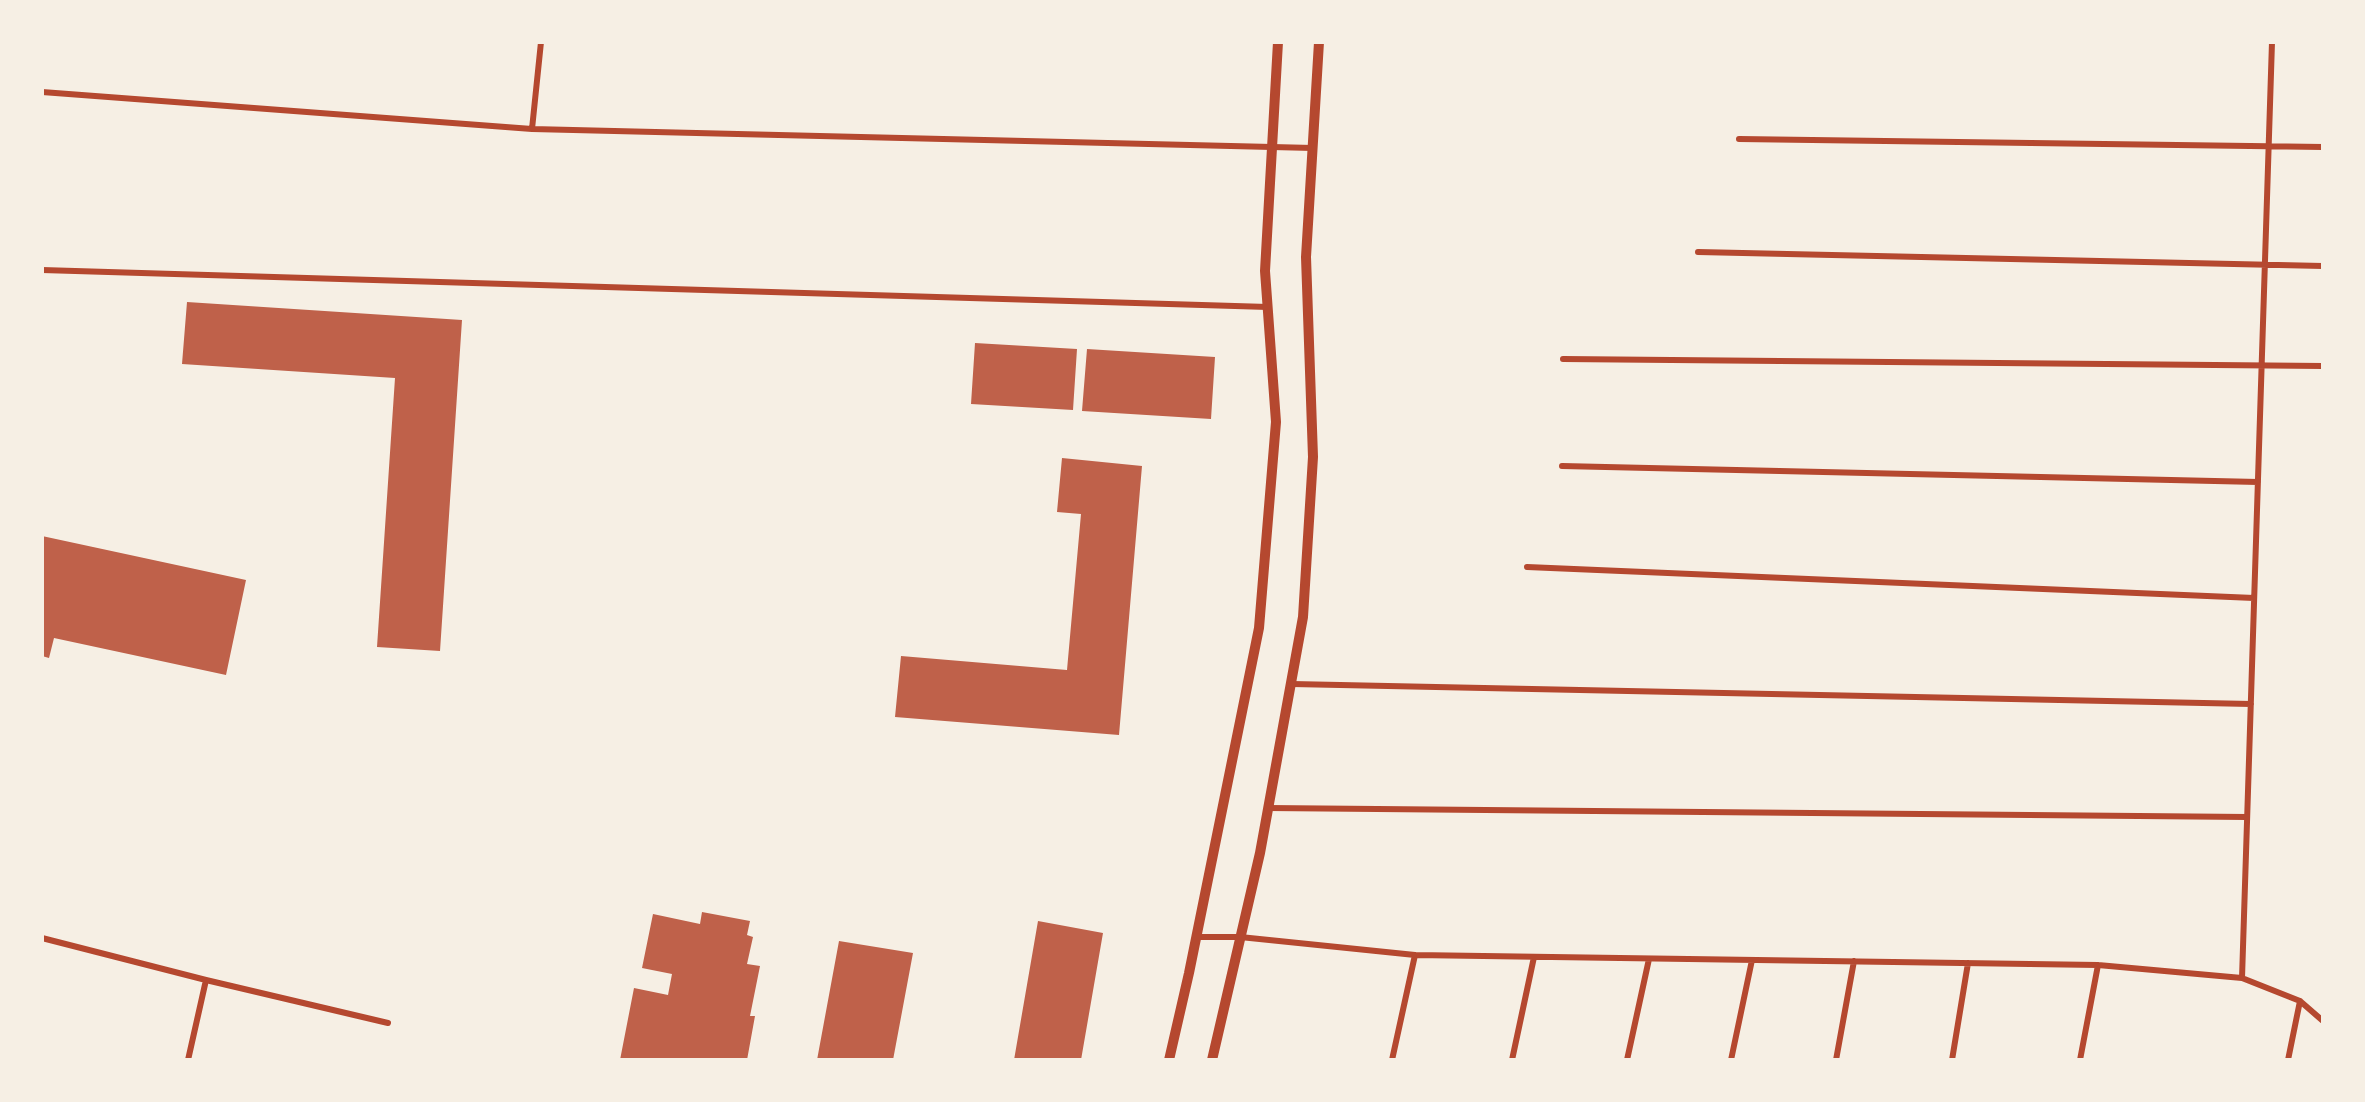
<!DOCTYPE html>
<html>
<head>
<meta charset="utf-8">
<style>
  body { margin:0 }
  #map { position:relative; width:2365px; height:1102px; overflow:hidden; background:#f6efe4; font-family:Arial,sans-serif }
  canvas { display:block }
  .frame { position:absolute; inset:0; border:44px solid #f6efe4; pointer-events:none }
</style>
</head>
<body>
<div id="map">
<canvas width="2365" height="1102"></canvas>
<div class="frame"></div>
</div>
<script>
const ctx = document.querySelector('canvas').getContext('2d');
ctx.lineJoin = 'round';
function fillPath(path, color) { ctx.fillStyle = color; ctx.fill(path, 'evenodd'); }
const poly = rows => new Path2D(rows.map(r => 'M' + r).join(''));
function stroke(path, color, width, dash) { ctx.strokeStyle = color; ctx.lineWidth = width; ctx.lineCap = dash ? 'butt' : 'round'; ctx.setLineDash(dash || []); ctx.stroke(path); }
fillPath(poly([
  [187,302,462,320,440,651,377,647,395,378,182,364],
  [975,343,1077,349,1073,410,971,404],
  [1087,349,1215,357,1211,419,1082,411],
  [1062,458,1142,466,1119,735,895,717,901,656,1067,670,1081,514,1057,512],
  [42,536,246,580,226,675,54,638,49,658,42,656],
  [702,912,750,921,747,935,753,937,747,964,760,966,750,1016,755,1016,747,1060,620,1060,634,988,668,995,672,974,642,968,653,914,700,924],
  [1038,921,1103,933,1081,1060,1014,1060],
  [839,941,913,953,893,1060,817,1060]
]), '#bf614a');
stroke(poly([
  [42,92,532,129,1313,148],
  [532,129,541,42],
  [1739,139,2323,147],
  [1698,252,2323,266],
  [42,270,1268,307],
  [1563,359,2323,366],
  [1562,466,2258,482],
  [1527,567,2254,598],
  [1292,684,2251,704],
  [1268,808,2247,817],
  [1196,937,1240,937,1415,955,2098,965,2242,978,2300,1001,2323,1021],
  [42,938,206,980,388,1023],
  [2242,978,2272,42],
  [188,1060,206,980],
  [1392,1060,1415,955],
  [1512,1060,1534,957],
  [1627,1060,1649,959],
  [1731,1060,1752,960],
  [1836,1060,1854,961],
  [1952,1060,1968,963],
  [2080,1060,2098,965],
  [2288,1060,2300,1001]
]), '#b5482f', 6);
stroke(poly([
  [1169,1060,1189,973,1259,628,1276,422,1265,271,1278,42],
  [1212,1060,1260,853,1303,617,1313,457,1306,257,1319,42]
]), '#b5482f', 10);
</script>
</body>
</html>
